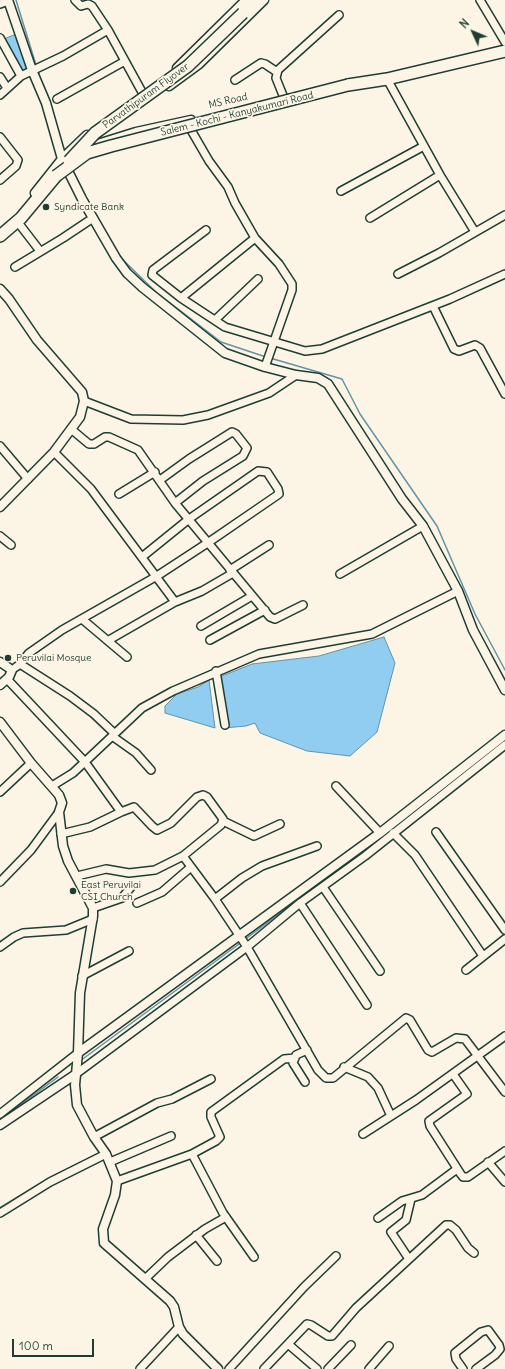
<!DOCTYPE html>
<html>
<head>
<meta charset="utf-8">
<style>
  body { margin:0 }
  #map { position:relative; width:505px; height:1369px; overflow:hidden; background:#fcf5e5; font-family:Delius,sans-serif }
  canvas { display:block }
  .north { position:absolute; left:453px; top:12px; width:40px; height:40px; -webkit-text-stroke:3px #fcf5e5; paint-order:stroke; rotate:314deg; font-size:11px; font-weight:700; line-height:16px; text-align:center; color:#1f3d34 }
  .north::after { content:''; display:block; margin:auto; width:14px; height:18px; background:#1f3d34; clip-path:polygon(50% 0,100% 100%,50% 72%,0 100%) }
  .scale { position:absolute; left:12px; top:1339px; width:82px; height:18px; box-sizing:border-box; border:2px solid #1f3d34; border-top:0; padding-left:5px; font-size:12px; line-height:14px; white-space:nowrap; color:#1f3d34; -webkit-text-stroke:3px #fcf5e5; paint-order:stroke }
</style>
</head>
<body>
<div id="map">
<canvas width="505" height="1369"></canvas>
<div class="north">N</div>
<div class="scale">100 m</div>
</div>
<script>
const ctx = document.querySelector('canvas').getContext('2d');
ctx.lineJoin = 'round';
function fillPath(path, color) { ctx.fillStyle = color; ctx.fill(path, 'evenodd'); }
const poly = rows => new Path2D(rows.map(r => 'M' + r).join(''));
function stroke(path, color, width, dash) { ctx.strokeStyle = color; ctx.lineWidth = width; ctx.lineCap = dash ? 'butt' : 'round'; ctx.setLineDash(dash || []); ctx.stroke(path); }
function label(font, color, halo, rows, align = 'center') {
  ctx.font = font + ' Delius,sans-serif'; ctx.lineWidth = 3.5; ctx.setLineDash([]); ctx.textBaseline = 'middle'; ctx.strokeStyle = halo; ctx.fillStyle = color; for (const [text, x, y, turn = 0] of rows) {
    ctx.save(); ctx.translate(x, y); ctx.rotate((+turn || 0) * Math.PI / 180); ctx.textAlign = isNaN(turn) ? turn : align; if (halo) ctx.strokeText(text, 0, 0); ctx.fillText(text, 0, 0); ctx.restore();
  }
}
const water = poly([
  [16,34,27,68,23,71,4,39,16,34],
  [384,637,395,663,377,732,350,756,307,751,260,733,255,723,246,726,224,728,217,678,252,664,319,656,384,637],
  [209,680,215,728,165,713,165,706,177,694,198,687,209,680]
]);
fillPath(water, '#91cdf1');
stroke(water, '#6393a5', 1);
stroke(poly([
  [16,0,36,65],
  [38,71,41,82],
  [121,258,156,292,221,342,266,357],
  [270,358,342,379,360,414,437,526,475,614,505,670],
  [247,938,349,861],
  [80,1061,239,944],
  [0,1120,58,1077]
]), '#6393a5', 1.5);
const minor = poly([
  [75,0,81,6,88,4,92,6,108,30,142,92],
  [480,0,505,42],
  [0,4,8,1],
  [0,38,21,76],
  [0,77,7,88],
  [387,79,440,175,475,232],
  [235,80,261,63,265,64,277,72],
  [0,95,21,76,63,56,108,30],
  [284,98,276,78,278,70,339,15],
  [57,99,125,61],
  [191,130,209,161,228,187,235,203,255,238,279,264,292,284,292,290,265,367],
  [0,137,18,160,16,166,0,180],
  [341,191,424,146],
  [370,218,440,175],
  [20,225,40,251],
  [206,230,153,270,152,275,181,298,225,327,305,351,322,349,450,299,505,274],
  [15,267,63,238,93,218],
  [398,274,439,253,505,215],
  [181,298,255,238],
  [433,306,454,349,459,351,475,345,480,348,505,394],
  [215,320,258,279],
  [84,401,131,419,183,420,208,415,269,393,296,375],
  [71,429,89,444,94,444,105,437,109,437,138,450,175,503,270,617,275,619,303,605],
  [0,446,28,479],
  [54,452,91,489,175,602],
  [160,480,189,459,232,432,236,434,247,448,243,456,203,481,175,503],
  [119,494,155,472],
  [0,536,11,545],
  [230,570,269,545],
  [340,574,423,526],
  [82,619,127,657],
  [201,626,252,596],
  [109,640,175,602,202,591,233,573],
  [210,640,265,610],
  [20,664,29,653,62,630,157,576,209,542,279,494,278,489,267,472,258,471,189,519,142,557],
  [16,667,20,664,70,696,94,714,114,733],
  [216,671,225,725],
  [7,679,85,762,121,812,134,807,152,826,157,830,171,823,197,797,203,795,207,797,223,819,221,825,183,856,155,870,129,873,106,869,77,876],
  [112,736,136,753,151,770],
  [52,786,73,773,142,708,173,691,259,654,372,634,458,591],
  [336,786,380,833],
  [0,792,31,763],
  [223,821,254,836,280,824],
  [436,832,505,930],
  [393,833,415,855,483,956],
  [61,834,90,827,121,812],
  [183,856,215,899,247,947,318,1070,326,1078,333,1078,406,1018,410,1020,428,1050,432,1052,456,1038,465,1039,505,1092],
  [0,882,31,850,59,812],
  [323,887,380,971],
  [215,899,242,878,262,866,317,846],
  [137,903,162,892,191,867],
  [300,903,367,1005],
  [93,908,122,898,131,887],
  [0,947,14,937,23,933,66,930,93,919],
  [466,970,505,939],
  [82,976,129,951],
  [344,1067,368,1077,378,1088,391,1116],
  [76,1074,247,947,300,903,365,856,505,745],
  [453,1074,467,1094,429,1121,430,1126,460,1173,463,1177,468,1177,505,1151],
  [305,1082,293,1063,296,1055,307,1050],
  [0,1114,78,1053],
  [363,1134,416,1100,505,1036],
  [94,1137,157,1103,172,1099,211,1079],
  [192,1154,223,1213,254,1257],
  [110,1162,171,1136],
  [488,1162,505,1182],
  [117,1181,192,1154,216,1141,220,1137,211,1117,211,1112,284,1059,295,1058],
  [0,1213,50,1182,106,1154],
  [378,1218,402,1201,422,1195,457,1169],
  [196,1235,217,1261],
  [409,1259,391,1232,406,1220,411,1199],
  [145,1279,168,1257,205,1229,226,1217],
  [288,1344,317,1369],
  [140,1369,179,1327],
  [229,1369,304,1287,336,1256],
  [264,1369,307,1324,311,1325,328,1336,332,1336,356,1308,446,1225,450,1225,456,1230,468,1248,474,1253],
  [328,1369,351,1345],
  [369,1369,389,1346],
  [463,1369,456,1359,455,1353,481,1332,488,1330,499,1345,500,1349,495,1355,476,1369]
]);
const tertiary = poly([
  [8,0,32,70,46,103,62,159,82,199,116,258,127,273,142,287,225,353,265,367,296,375,318,378,328,384,402,499,423,526,458,591,473,630,505,690],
  [177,68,246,0],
  [169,86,199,64,264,0],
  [88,147,136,132,191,120],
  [63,158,87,135],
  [35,193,62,159,66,157],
  [0,289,9,299,37,340,82,392,84,401,80,417,54,452,0,507],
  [0,662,12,670,9,677,0,685],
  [0,722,31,763,59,795,62,803,59,812,63,846,68,861,93,908,93,916,80,993,78,1053,75,1085,77,1105,94,1137,106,1154,117,1181,115,1195,103,1229,104,1243,170,1301,174,1307,179,1327,183,1334,218,1369],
  [78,1053,380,833,505,735],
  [0,1125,76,1074]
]);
const trunk = poly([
  [243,13,256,0],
  [348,85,387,79,505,51],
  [0,236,21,218,56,176]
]);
stroke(minor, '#1f3d34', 10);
stroke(tertiary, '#1f3d34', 11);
stroke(trunk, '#1f3d34', 14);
stroke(minor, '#fcf5e5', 7);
stroke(tertiary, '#fcf5e5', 8);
stroke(trunk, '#fcf5e5', 11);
const trunkBridge = poly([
  [69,161,95,133,188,66,243,13],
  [56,176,87,153,111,146,348,85]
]);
stroke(trunkBridge, '#1f3d34', 14, []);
stroke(trunkBridge, '#fcf5e5', 11);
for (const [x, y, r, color] of [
  [46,207,4,"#1f3d34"],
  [8,658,4,"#1f3d34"],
  [73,891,4,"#1f3d34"]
]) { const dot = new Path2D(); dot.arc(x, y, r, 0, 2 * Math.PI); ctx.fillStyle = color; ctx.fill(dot); stroke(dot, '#fcf5e5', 1.5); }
label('10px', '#1f3d34', '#fcf5e5', [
  ["Parvathipuram Flyover",146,96,-36],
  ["MS Road",228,101,-13],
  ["Salem - Kochi - Kanyakumari Road",237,114,-14]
]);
label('10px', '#1f3d34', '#fcf5e5', [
  ["Syndicate Bank",54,207],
  ["Peruvilai Mosque",16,658],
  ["East Peruvilai",81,885],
  ["CSI Church",81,897]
], 'left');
</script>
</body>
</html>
